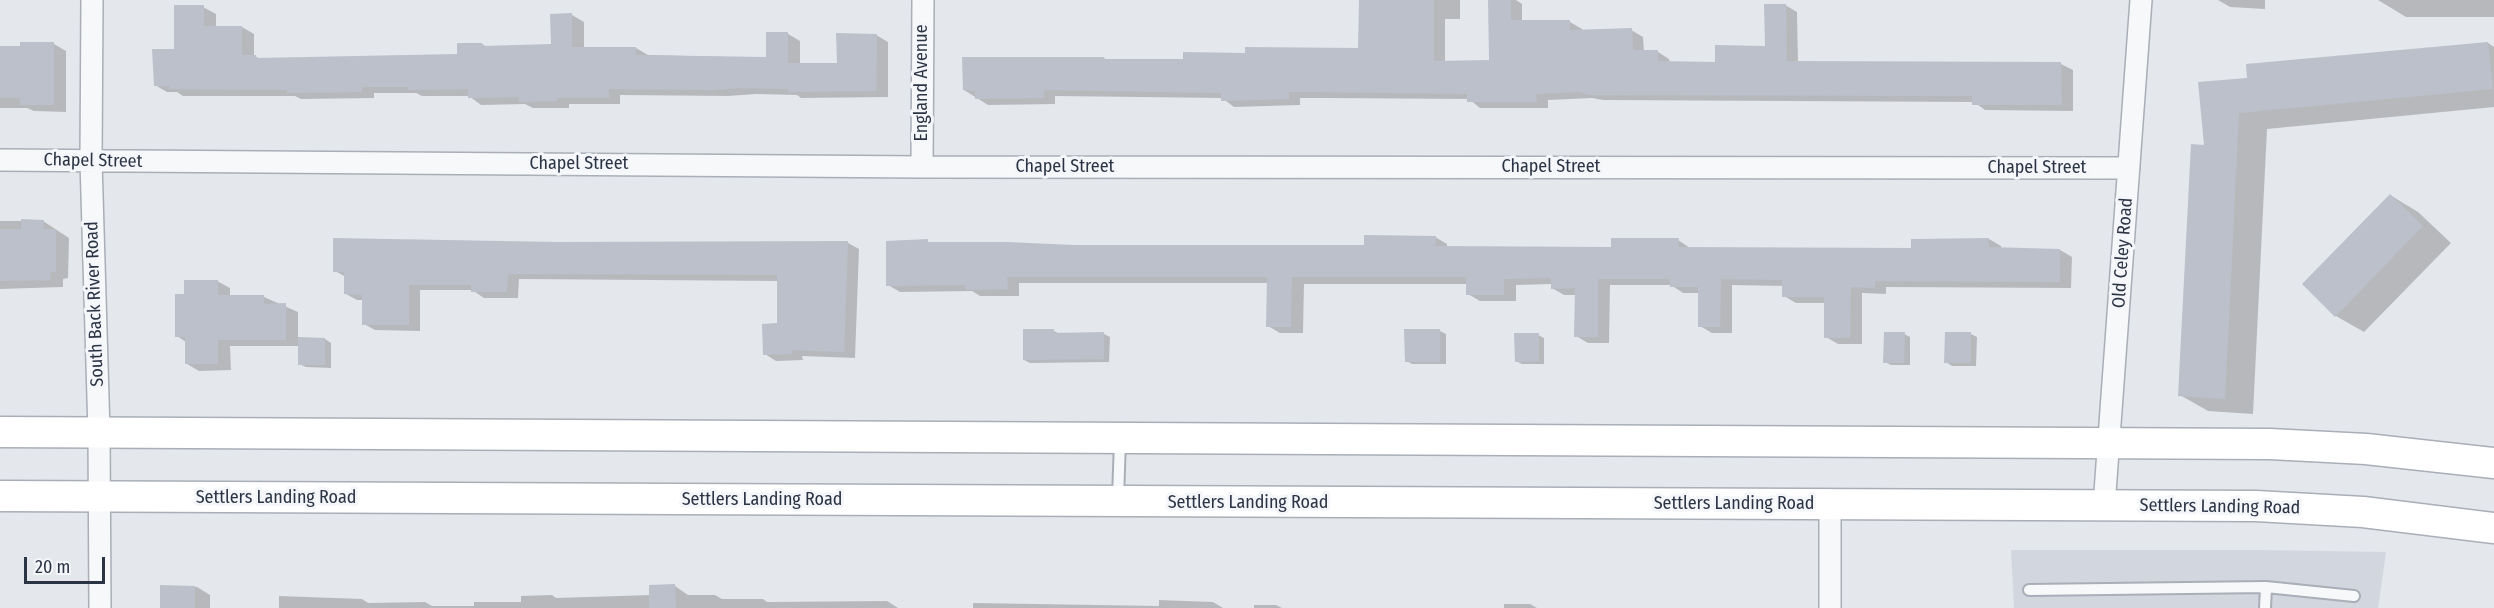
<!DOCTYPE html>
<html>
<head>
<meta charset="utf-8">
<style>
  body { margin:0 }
  #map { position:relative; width:2494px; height:608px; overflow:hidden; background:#e4e7ec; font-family:"Fira Sans Condensed",sans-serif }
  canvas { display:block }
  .scale { position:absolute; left:24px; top:557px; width:81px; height:27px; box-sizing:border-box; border:3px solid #2b3445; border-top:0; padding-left:8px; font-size:18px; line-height:21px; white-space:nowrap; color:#2b3445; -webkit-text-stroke:4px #f4f6f9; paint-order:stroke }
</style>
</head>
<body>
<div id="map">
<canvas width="2494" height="608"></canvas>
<div class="scale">20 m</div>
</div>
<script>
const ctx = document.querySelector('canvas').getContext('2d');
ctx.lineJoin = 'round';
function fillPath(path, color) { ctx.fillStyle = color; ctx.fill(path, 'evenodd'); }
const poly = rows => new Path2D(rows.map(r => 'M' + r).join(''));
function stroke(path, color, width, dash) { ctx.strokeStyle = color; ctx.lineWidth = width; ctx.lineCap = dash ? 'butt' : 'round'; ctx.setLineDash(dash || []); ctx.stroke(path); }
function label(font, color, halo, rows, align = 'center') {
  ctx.font = font + ' "Fira Sans Condensed",sans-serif'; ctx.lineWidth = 6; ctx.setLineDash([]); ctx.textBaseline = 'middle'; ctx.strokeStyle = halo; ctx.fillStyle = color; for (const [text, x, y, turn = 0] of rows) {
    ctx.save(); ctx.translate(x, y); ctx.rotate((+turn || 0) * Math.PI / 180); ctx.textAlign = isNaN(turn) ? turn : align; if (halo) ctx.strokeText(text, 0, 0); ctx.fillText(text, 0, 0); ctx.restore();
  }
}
fillPath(poly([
  [2011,550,2257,550,2386,552,2378,608,2014,608]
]), '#d2d6de');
fillPath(poly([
  [1360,0,1460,0,1460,19,1445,19,1445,62,1490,62,1490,0,1516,0,1522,4,1522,21,1570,22,1582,29,1582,32,1631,30,1643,37,1644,52,1658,52,1669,59,1670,63,1717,63,1766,47,1785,5,1797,12,1798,63,2061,64,2073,70,2073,111,1985,110,1974,102,1603,100,1592,98,1548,100,1548,108,1480,108,1469,99,1325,98,1300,98,1300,105,1234,107,1222,98,1055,96,1055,104,988,105,964,90,1104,58,1107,60,1184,61,1246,54,1360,50],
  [2218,0,2265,0,2265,9,2230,7],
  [2378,0,2494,0,2494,17,2406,17],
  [203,7,216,14,216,27,242,27,254,34,254,56,261,59,458,56,482,44,487,47,552,46,572,15,584,22,584,48,636,48,648,55,768,58,788,34,800,41,800,65,839,65,876,35,888,42,888,97,801,98,797,95,756,94,728,96,620,95,620,104,569,104,569,108,533,108,525,104,481,105,469,96,422,96,416,93,374,93,374,98,301,99,295,96,183,96,177,92,167,92,155,85],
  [2488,43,2494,47,2494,107,2267,129,2253,414,2208,411,2180,395,2205,146,2249,79],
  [54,44,66,51,66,112,34,111,27,108,0,108,0,47],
  [2390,195,2418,212,2451,243,2364,332,2336,316,2304,284],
  [0,221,43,221,69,238,68,278,63,279,63,287,0,289],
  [1435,237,1447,244,1447,248,1612,248,1678,240,1690,248,1912,250,1989,239,2001,246,2001,249,2060,250,2072,257,2071,288,1886,287,1886,294,1862,293,1862,344,1838,344,1826,337,1825,303,1796,303,1784,296,1784,286,1732,285,1732,333,1712,333,1700,326,1700,293,1683,293,1671,285,1610,285,1609,343,1588,343,1576,336,1576,295,1564,295,1552,288,1552,284,1516,285,1516,301,1480,301,1468,294,1468,284,1304,284,1303,333,1280,333,1268,326,1269,283,1019,283,1019,296,980,296,972,291,900,292,888,285,927,241,933,244,1074,246,1365,246],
  [558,243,848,243,859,249,855,358,802,356,803,360,776,361,765,354,779,325,779,281,519,279,518,298,484,298,472,290,420,290,420,331,375,330,364,324,364,300,357,300,346,294,346,277,335,271],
  [217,281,230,288,230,297,264,297,298,312,298,339,325,339,331,343,331,368,306,367,299,364,300,346,230,346,231,370,199,371,187,364,186,342,177,336,186,296],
  [1054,331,1060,334,1104,334,1110,337,1109,362,1030,363,1024,360],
  [1440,331,1446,334,1446,364,1412,364,1406,361],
  [1904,334,1910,337,1910,365,1891,365,1885,362],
  [1971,334,1977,337,1976,366,1952,366,1946,362],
  [1538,335,1544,338,1544,364,1522,364,1516,361],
  [162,586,197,587,210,595,210,608,162,608],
  [675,586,688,595,715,595,722,599,763,599,767,602,887,601,898,608,279,608,279,596,362,599,368,603,425,602,432,606,474,606,474,602,521,602,521,596,552,595,556,598,651,595],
  [1159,600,1213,602,1223,608,973,608,973,603,1159,606],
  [1504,604,1530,604,1537,608,1504,608],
  [1254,605,1276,605,1282,608,1254,608]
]), '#0003');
fillPath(poly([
  [1359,0,1434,0,1434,61,1489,60,1488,0,1511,0,1511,20,1570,20,1570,30,1632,28,1633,50,1658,50,1658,61,1715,62,1715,45,1765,46,1764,4,1786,4,1787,61,2061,62,2062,105,1972,105,1972,96,1590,95,1579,92,1536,94,1537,102,1467,102,1467,94,1313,92,1289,92,1289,99,1221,101,1221,93,1044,90,1044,98,975,99,975,91,963,90,962,57,1104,57,1104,59,1183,59,1183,52,1245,53,1245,47,1358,48],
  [174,5,204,5,204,26,242,26,242,55,256,55,256,58,457,54,457,43,482,43,483,46,551,44,550,14,572,13,572,47,636,47,636,55,766,57,766,32,788,32,788,63,837,63,836,33,877,34,876,91,788,92,788,89,742,88,715,90,609,89,609,98,557,98,557,101,519,102,519,97,468,98,468,89,408,90,408,87,362,87,362,92,287,93,287,90,169,89,169,86,154,86,152,49,174,49],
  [20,42,54,42,54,105,20,105,20,98,0,98,0,46,20,46],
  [2488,42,2493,89,2239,113,2225,399,2178,396,2191,144,2204,145,2198,82,2247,78,2246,64],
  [2390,194,2423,226,2335,317,2302,284],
  [21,219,44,220,43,229,56,229,56,272,51,272,50,280,0,281,0,229,21,229],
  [1364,235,1436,236,1435,246,1611,247,1611,238,1679,238,1678,247,1911,248,1911,239,1989,238,1989,247,2060,249,2060,282,1875,281,1875,288,1851,287,1850,338,1824,338,1824,297,1782,297,1782,280,1721,279,1720,327,1698,327,1698,287,1670,287,1670,279,1598,279,1598,337,1574,337,1575,288,1551,289,1551,278,1504,279,1504,295,1466,295,1466,277,1292,277,1291,327,1266,327,1267,277,1007,277,1008,289,966,290,966,285,886,286,886,241,928,239,928,242,1007,242,1074,245,1364,245],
  [333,238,558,242,848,241,844,352,791,350,792,354,763,355,762,324,777,323,777,275,508,274,507,292,471,292,471,285,409,285,409,325,362,325,362,295,344,294,344,272,333,272],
  [184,280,218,280,218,295,264,295,264,304,286,303,286,340,218,340,218,364,185,364,185,337,175,337,175,294,184,294],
  [1023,329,1054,329,1054,333,1104,332,1104,359,1023,360],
  [1404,329,1440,329,1440,362,1405,362],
  [1884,332,1905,332,1904,363,1883,363],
  [1945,332,1971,332,1971,363,1944,363],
  [1514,333,1539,333,1539,361,1515,362],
  [298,337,325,338,325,365,298,365],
  [675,584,676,608,649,608,649,585],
  [160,585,195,586,195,608,160,608]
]), '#bbc0ca');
const lane = poly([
  [1118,499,1120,440],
  [2029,590,2266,587,2354,596],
  [2265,608,2266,587]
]);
const street = poly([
  [92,0,91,161,99,432,100,608],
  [0,160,922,167,2129,168],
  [922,167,923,0],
  [1830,504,1830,608],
  [2104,506,2141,0]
]);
const secondary = poly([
  [0,432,2270,444,2366,449,2494,463],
  [0,496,2256,506,2363,512,2494,528]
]);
stroke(lane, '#a9aeb7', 14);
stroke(street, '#a9aeb7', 24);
stroke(secondary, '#a9aeb7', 33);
stroke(lane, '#f7f8fa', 10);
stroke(street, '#f7f8fa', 21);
stroke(secondary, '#fff', 30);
label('18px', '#2b3445', '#f4f6f9', [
  ["England Avenue",922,83,-90],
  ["Chapel Street",93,161,1],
  ["Chapel Street",579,164],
  ["Chapel Street",1065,167],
  ["Chapel Street",1551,167],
  ["Chapel Street",2037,168],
  ["Old Celey Road",2123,253,-86],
  ["South Back River Road",95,304,-92],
  ["Settlers Landing Road",276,498],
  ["Settlers Landing Road",762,500],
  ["Settlers Landing Road",1248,503],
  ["Settlers Landing Road",1734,504],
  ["Settlers Landing Road",2220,507,1]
]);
</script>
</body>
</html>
